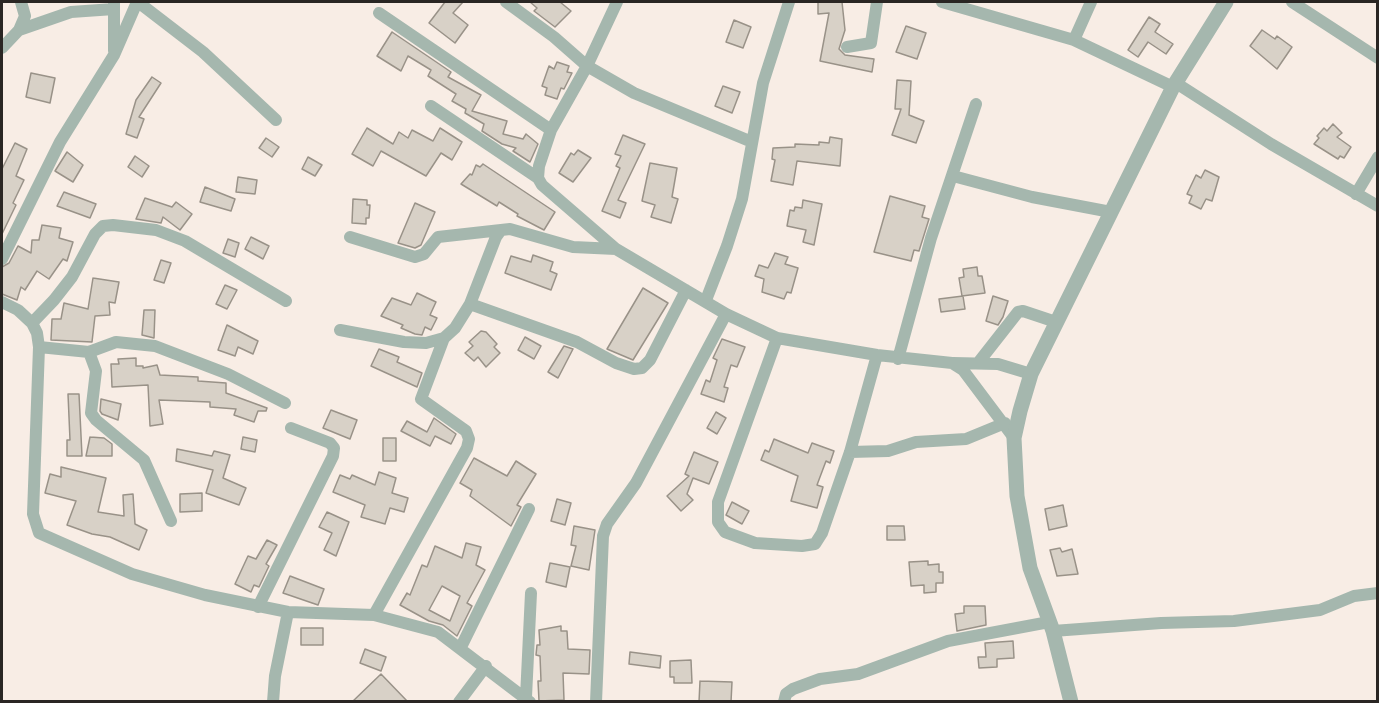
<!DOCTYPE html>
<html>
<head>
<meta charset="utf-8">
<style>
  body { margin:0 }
  #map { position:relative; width:1379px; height:703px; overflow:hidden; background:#f8ede5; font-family:"Sofia Sans Condensed",sans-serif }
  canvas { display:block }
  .frame { position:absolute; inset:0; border:3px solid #2a2623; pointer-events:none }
</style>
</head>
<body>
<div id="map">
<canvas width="1379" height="703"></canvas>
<div class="frame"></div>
</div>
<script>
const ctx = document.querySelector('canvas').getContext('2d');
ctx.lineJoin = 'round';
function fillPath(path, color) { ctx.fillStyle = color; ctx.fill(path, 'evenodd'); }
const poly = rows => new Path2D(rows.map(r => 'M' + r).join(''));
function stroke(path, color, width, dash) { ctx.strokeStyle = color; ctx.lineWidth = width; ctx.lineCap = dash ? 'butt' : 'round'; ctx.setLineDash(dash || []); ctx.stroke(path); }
const building = poly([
  [445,2,463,2,453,13,468,25,455,43,429,23,445,2],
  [530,2,560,2,571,11,555,27,534,11,537,8,530,2],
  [818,2,842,2,845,30,839,49,845,55,874,59,872,72,820,61,829,13,818,14,818,2],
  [1149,17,1160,24,1155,32,1173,44,1166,54,1148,42,1138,57,1128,50,1149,17],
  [734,20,751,27,743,48,726,42,734,20],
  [906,26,926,33,917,59,896,52,906,26],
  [1262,30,1275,39,1277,36,1292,47,1277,69,1250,46,1262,30],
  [392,32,451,72,448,77,481,95,472,111,507,121,503,134,523,139,526,134,538,144,530,162,513,151,516,148,502,144,482,131,484,124,465,113,466,109,452,101,456,94,428,76,431,70,408,56,401,71,377,56,392,32],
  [557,62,569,66,567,72,572,73,564,89,561,88,557,99,545,95,547,88,542,86,549,66,554,69,557,62],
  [31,73,55,78,50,103,26,97,31,73],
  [152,77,161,83,139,117,144,119,137,138,126,134,136,100,152,77],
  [897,80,911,81,909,115,924,121,916,143,892,135,901,109,895,109,897,80],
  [723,86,740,92,732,113,715,106,723,86],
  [1333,124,1342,133,1337,137,1351,147,1344,158,1340,156,1338,159,1314,144,1319,138,1317,136,1324,128,1327,131,1333,124],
  [367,128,393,144,399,132,408,138,412,130,433,141,440,128,462,142,452,160,441,153,426,176,381,151,373,166,352,154,367,128],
  [623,135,645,144,618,200,626,203,620,218,602,211,620,168,616,166,621,156,615,154,623,135],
  [830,137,842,139,840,166,797,161,793,185,771,181,775,160,772,159,773,148,795,147,795,144,819,145,819,142,829,143,830,137],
  [266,138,279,147,272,157,259,148,266,138],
  [15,143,27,149,16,176,24,180,13,203,16,205,2,234,2,169,15,143],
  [578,150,591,158,573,182,559,173,571,153,574,155,578,150],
  [67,152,83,165,73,182,55,171,67,152],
  [135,156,149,166,142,177,128,167,135,156],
  [308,157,322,165,315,176,302,169,308,157],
  [650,163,677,168,672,197,678,199,671,223,651,217,655,205,642,201,650,163],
  [483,164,555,212,544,230,517,216,518,214,499,202,497,206,461,184,470,174,472,175,476,165,480,167,483,164],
  [1205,170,1219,177,1212,201,1206,199,1201,209,1189,203,1192,196,1187,194,1196,175,1201,178,1205,170],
  [238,177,257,180,255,194,236,192,238,177],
  [205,187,235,199,231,211,200,202,205,187],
  [64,192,96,204,90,218,57,206,64,192],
  [890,196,925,206,922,217,929,219,919,251,914,250,911,261,874,252,890,196],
  [145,198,172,207,176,202,192,214,180,230,163,217,161,223,136,219,145,198],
  [353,199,367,200,367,205,370,205,369,218,366,218,366,224,352,223,353,199],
  [803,200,822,204,814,245,803,242,806,230,787,226,790,210,794,211,795,207,802,208,803,200],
  [415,203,435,212,421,245,415,248,398,243,415,203],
  [42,225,61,228,59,238,73,242,67,261,63,259,49,279,37,271,25,290,21,287,17,300,2,294,2,267,9,263,18,246,31,253,32,240,39,240,42,225],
  [251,237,269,246,263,259,245,249,251,237],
  [228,239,239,243,235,257,223,253,228,239],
  [775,253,788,257,785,264,798,268,791,293,787,292,784,299,762,292,764,279,755,276,759,265,768,268,775,253],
  [533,255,553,262,550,271,557,274,551,290,505,273,511,256,531,262,533,255],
  [161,260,171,263,164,283,154,280,161,260],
  [977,267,978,276,982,276,985,293,962,296,959,278,964,277,963,269,977,267],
  [93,278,119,282,115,303,109,302,110,315,95,316,92,342,51,340,52,319,61,319,64,303,88,309,93,278],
  [225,285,237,290,227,309,216,304,225,285],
  [643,288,668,303,633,360,607,349,643,288],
  [417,293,436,302,430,315,437,318,431,330,425,327,422,335,415,334,401,328,403,325,381,316,392,298,411,305,417,293],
  [963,296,965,309,941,312,939,299,963,296],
  [993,296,1008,301,1003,317,998,325,986,321,993,296],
  [144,310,155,310,154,338,142,335,144,310],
  [227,325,258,341,253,354,238,347,235,356,218,350,227,325],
  [481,331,486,332,497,344,494,347,500,353,486,367,478,357,474,361,465,353,473,346,469,342,481,331],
  [525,337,541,346,534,359,518,350,525,337],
  [722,339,745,347,737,367,731,365,724,387,728,388,724,402,701,394,706,380,710,382,717,360,713,358,722,339],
  [564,346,573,349,558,378,548,372,564,346],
  [379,349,399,357,397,362,422,373,417,387,371,366,379,349],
  [136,358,136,366,143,366,143,368,157,365,160,375,198,377,198,381,226,383,226,393,267,408,266,411,258,411,254,422,234,415,236,409,210,407,210,402,159,400,163,424,150,426,148,385,112,387,111,364,119,364,118,359,136,358],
  [68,394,79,394,82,456,67,456,67,440,70,440,68,394],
  [101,399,121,404,118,420,102,414,100,411,101,399],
  [331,410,357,420,350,439,323,428,331,410],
  [716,412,726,418,717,434,707,428,716,412],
  [434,418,456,434,451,444,435,436,430,446,401,431,407,421,427,432,434,418],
  [90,437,104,438,112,444,112,456,86,456,90,437],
  [243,437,257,440,255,452,241,449,243,437],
  [383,438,396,438,396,461,383,461,383,438],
  [774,439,808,453,812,443,834,451,830,463,826,461,817,485,823,487,817,508,791,501,798,476,761,460,765,450,769,452,774,439],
  [177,449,212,456,214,451,230,455,223,478,246,488,239,505,206,493,213,470,176,461,177,449],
  [694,452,718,462,709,484,693,478,687,494,693,500,681,511,667,496,689,476,685,474,694,452],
  [474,458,507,476,516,461,536,474,517,505,521,507,511,526,470,496,472,490,460,483,474,458],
  [61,467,106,478,98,512,124,516,123,495,133,494,135,524,147,530,139,550,110,537,92,534,67,525,76,501,45,493,50,474,61,477,61,467],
  [379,472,396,478,392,493,408,498,404,512,390,508,385,524,361,517,365,505,333,492,340,475,350,479,352,475,375,485,379,472],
  [202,493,202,511,180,512,180,494,202,493],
  [557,499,571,503,565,525,551,521,557,499],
  [732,502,749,511,742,524,726,515,732,502],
  [1063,505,1067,526,1049,530,1045,509,1063,505],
  [327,512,349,522,336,556,324,550,332,533,319,527,327,512],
  [574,526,595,530,589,570,571,566,576,546,571,545,574,526],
  [887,526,904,526,905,540,887,540,887,526],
  [267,540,277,545,266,564,269,566,259,587,254,585,251,592,235,584,248,556,256,559,267,540],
  [466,543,481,547,476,565,485,570,467,603,472,606,457,636,443,625,429,621,400,605,407,593,410,595,422,565,427,567,435,546,462,558,466,543],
  [442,586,460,596,450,621,429,610,442,586],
  [1060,548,1062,552,1072,549,1078,574,1057,576,1050,550,1060,548],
  [928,561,928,565,939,564,939,572,943,572,943,583,936,583,936,592,924,593,924,585,911,586,909,562,928,561],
  [550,563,570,567,566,587,546,582,550,563],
  [290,576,324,589,318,605,283,593,290,576],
  [964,606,985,606,986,625,957,631,955,614,964,613,964,606],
  [561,626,561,631,567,631,568,649,590,650,589,674,563,673,564,700,539,701,538,681,541,681,540,656,536,655,537,645,540,645,539,630,561,626],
  [301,628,323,628,323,645,301,645,301,628],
  [1013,641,1014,658,997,659,997,667,979,668,978,657,986,657,985,643,1013,641],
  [365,649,386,657,381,671,360,663,365,649],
  [630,652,661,656,660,668,629,664,630,652],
  [691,660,692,683,674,683,674,677,670,677,670,661,691,660],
  [381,674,408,702,352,702,381,674],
  [700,681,732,682,731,702,699,702,700,681]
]);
fillPath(building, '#d8d1c7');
stroke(building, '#999288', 1.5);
stroke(poly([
  [138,2,203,52,276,120],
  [506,2,554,37,587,66,634,93,752,142],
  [617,2,587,66,551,130,539,166,538,178,542,185,616,249,726,314,777,338,877,355,952,363,963,370,1014,438],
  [942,2,1074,40,1173,87],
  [1292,2,1378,58],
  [114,3,114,51],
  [379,13,551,130],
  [19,30,71,12,114,9],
  [1074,40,1091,2],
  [847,47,871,43,877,2],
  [2,48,19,30,25,16,21,2],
  [1176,83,1271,144,1378,206],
  [431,106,538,178],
  [953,176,1032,197,1111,212],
  [1356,194,1378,157],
  [350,237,415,257,424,254,438,237,501,230],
  [2,259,60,142,114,55,137,2],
  [706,300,727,246,742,199,763,83,789,2],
  [2,302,18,310,32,323,37,333,39,347,33,514,39,533,132,574,205,595,288,612,374,615,438,632,530,702],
  [470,304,577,342,616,363,634,369,642,368,650,360,686,290],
  [32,323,54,300,72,277,95,234,103,226,113,225,156,230,185,241,286,301],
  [340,330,404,342,426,343,444,338],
  [777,338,718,502,718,522,725,532,755,543,802,546,815,544,822,533,850,452,877,355],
  [39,347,89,352,116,342,155,346,228,374,285,403],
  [89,352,96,371,91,413,96,420,144,460,171,521],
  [898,359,931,238,976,104],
  [953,363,998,364,1031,374],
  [978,363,1018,312,1023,311,1056,322],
  [850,452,888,451,916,442,966,439,1005,423],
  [258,607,333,456,334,448,330,443,291,428],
  [374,615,467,448,469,439,466,431,421,399,444,338,455,328,470,304,496,237,501,230,510,229,573,247,616,249],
  [1053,631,1161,623,1234,621,1320,610,1354,596,1378,593],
  [461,647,529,509],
  [526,697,531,593],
  [273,702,275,676,288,612],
  [459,702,486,666],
  [596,702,603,536,607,524,636,483,726,314],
  [784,702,786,694,793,689,820,679,858,674,948,641,1049,622]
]), '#a5b7ae', 12);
stroke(poly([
  [1071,702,1053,631,1030,568,1017,496,1014,438,1020,411,1031,374,1173,87,1226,2]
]), '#a5b7ae', 15);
</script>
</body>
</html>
